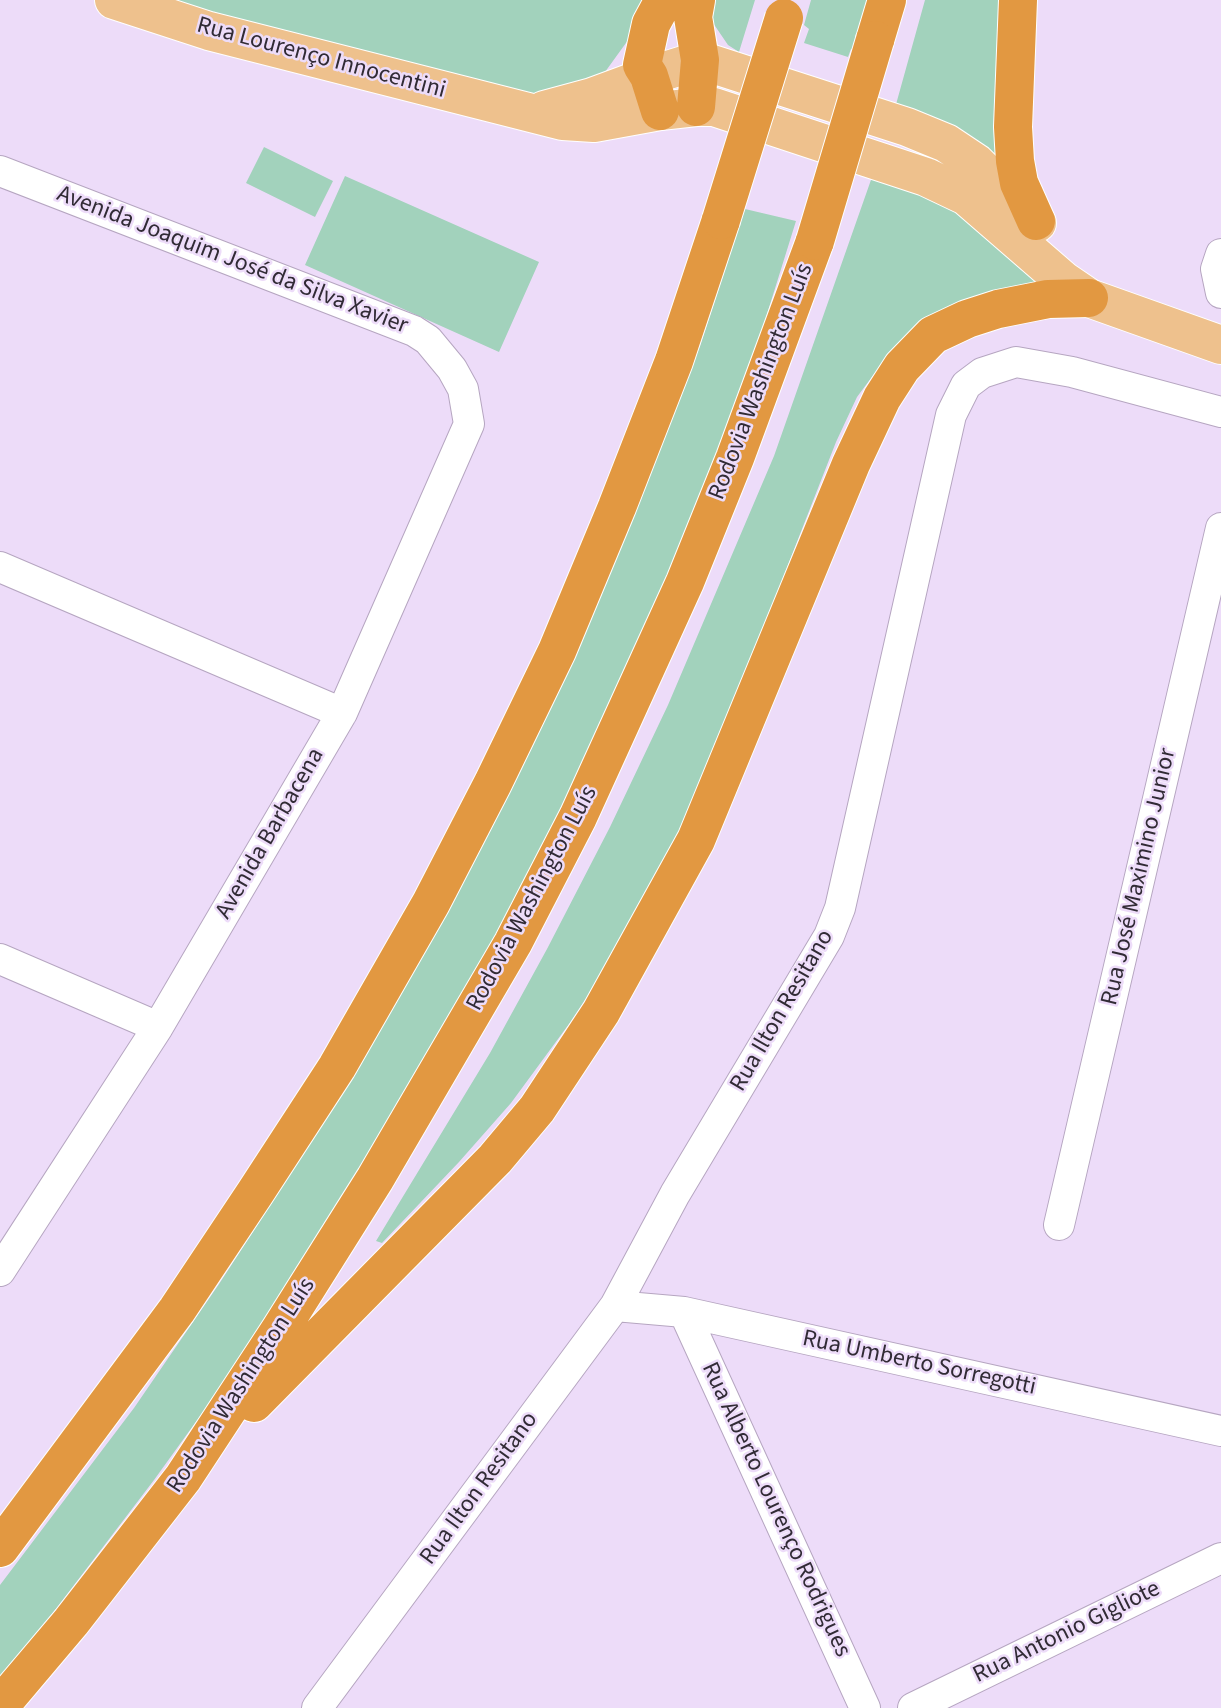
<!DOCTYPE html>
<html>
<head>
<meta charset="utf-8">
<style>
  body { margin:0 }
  canvas { display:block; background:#eddcf9 }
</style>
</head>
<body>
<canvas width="1221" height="1708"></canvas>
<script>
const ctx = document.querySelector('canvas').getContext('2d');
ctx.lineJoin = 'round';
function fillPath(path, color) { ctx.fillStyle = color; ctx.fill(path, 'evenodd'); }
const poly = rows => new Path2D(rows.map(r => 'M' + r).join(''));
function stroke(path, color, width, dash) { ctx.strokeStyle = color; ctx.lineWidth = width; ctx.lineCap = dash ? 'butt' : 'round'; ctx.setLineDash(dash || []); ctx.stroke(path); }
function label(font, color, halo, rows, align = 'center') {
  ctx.font = font + ' "Source Sans 3",sans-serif'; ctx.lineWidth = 5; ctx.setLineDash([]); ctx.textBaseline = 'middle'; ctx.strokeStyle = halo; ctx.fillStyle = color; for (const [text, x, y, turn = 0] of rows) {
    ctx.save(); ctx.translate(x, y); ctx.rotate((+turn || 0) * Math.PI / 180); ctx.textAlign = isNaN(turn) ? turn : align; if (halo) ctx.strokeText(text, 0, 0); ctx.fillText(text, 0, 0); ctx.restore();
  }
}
fillPath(poly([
  [164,0,649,0,631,36,605,72,534,109],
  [710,0,755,0,739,52,728,45,713,23],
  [811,0,873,0,858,51,851,49,848,57,804,43,809,29,804,25],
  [925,0,999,0,996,169,895,108],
  [264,147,333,181,315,217,246,183],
  [345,176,539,262,499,352,305,265],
  [872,177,945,202,1050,288,886,358,857,397,836,442,695,803,619,949,569,1024,511,1103,459,1162,382,1243,376,1241,490,1053,547,949,610,827,668,705,774,456],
  [745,209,796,221,758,343,669,579,527,889,265,1326,154,1480,52,1614,0,1677,0,1585,134,1408,219,1284,286,1181,386,1015,640,494,700,346]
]), '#a2d2bc');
const minor = poly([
  [0,171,414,331,428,340,452,369,463,389,469,424,342,713,158,1027,0,1271],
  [1221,254,1216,269,1221,293],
  [0,567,342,713],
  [0,959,158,1027],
  [1059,1225,1221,528],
  [615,1306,684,1312,1221,1431],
  [684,1312,865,1708],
  [317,1708,615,1306,675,1194,829,936,840,908,951,415,966,385,982,373,1016,362,1072,372,1221,412],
  [913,1708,1221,1558]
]);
const major = poly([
  [114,0,209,31,563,121,594,123,660,111,696,107,714,107,926,177,966,196,1064,281,1089,298,1221,345],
  [544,110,592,97,649,76,700,60,907,127,946,143,976,163,1037,223]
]);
const highway = poly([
  [696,0,693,17,700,60,696,107],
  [1018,0,1013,127,1015,161,1019,183,1036,221],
  [875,40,887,0],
  [660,111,649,76,642,65,651,24,664,0],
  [254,1403,495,1159,537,1109,601,1012,696,840,851,464,882,398,902,367,933,335,967,319,998,309,1048,299,1089,298],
  [0,1548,177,1310,255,1193,337,1067,431,903,493,783,557,651,617,507,674,361,721,220],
  [0,1706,71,1622,183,1478,280,1330,375,1179,513,943,578,817,685,582,735,458,815,241]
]);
stroke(minor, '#b6a6c1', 32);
stroke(major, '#fff', 40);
stroke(highway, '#fff', 40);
stroke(minor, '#fff', 30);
stroke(major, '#eec18d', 38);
stroke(highway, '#e29841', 38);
const highwayBridge = poly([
  [721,220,784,18],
  [815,241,875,40]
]);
stroke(highwayBridge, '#fff', 40, []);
stroke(highwayBridge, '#e29841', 38);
label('24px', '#312b35', '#eddcf9', [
  ["Rua Lourenço Innocentini",321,59,15],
  ["Avenida Joaquim José da Silva Xavier",232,261,21],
  ["Rodovia Washington Luís",762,382,-69],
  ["Avenida Barbacena",271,834,-60],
  ["Rua José Maximino Junior",1140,877,-77],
  ["Rodovia Washington Luís",533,899,-62],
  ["Rua Ilton Resitano",783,1011,-60],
  ["Rua Umberto Sorregotti",919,1364,12],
  ["Rodovia Washington Luís",242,1386,-57],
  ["Rua Ilton Resitano",480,1489,-54],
  ["Rua Alberto Lourenço Rodrigues",775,1510,65],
  ["Rua Antonio Gigliote",1067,1633,-26]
]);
</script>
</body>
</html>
